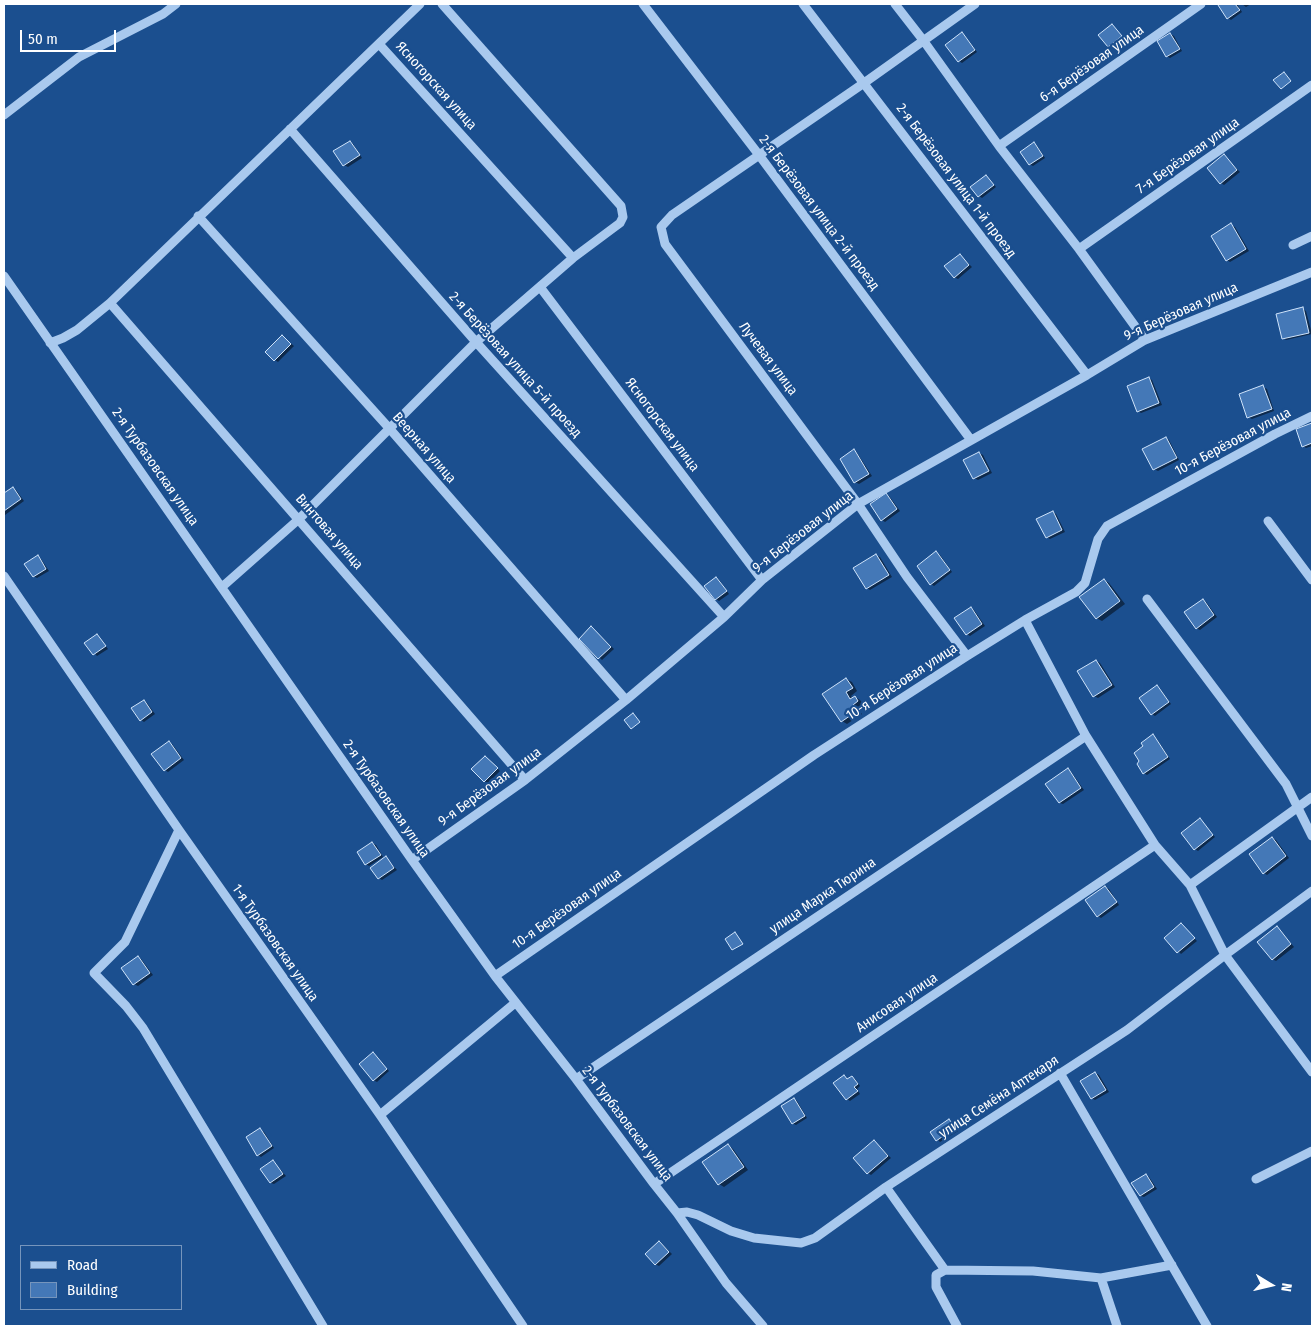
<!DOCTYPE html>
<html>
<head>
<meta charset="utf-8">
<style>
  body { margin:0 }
  #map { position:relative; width:1316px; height:1330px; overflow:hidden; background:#1b4f8f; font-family:"Fira Sans Condensed",sans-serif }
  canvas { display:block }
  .frame { position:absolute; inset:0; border:5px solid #fff; pointer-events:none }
  .legend { position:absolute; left:20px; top:1245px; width:162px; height:65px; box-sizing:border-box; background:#1b4f8f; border:1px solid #7695bc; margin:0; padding:6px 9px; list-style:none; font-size:15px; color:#fff }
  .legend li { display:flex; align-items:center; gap:10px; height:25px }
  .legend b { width:25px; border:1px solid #7695bc }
  .north { position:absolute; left:1246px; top:1260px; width:50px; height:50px; -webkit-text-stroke:4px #1b4f8f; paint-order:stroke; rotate:99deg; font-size:14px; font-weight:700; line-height:20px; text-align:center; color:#fff }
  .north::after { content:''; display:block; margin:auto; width:18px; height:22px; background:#fff; clip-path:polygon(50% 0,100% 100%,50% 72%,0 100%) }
  .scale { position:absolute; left:20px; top:30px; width:96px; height:22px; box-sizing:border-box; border:2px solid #fff; border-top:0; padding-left:6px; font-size:15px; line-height:18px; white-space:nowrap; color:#fff; -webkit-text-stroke:4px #1b4f8f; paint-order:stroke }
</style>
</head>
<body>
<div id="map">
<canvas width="1316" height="1330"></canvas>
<div class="frame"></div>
<ul class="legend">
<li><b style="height:6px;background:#a9c9ee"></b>Road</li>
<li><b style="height:14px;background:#4478b7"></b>Building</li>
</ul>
<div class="north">N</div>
<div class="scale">50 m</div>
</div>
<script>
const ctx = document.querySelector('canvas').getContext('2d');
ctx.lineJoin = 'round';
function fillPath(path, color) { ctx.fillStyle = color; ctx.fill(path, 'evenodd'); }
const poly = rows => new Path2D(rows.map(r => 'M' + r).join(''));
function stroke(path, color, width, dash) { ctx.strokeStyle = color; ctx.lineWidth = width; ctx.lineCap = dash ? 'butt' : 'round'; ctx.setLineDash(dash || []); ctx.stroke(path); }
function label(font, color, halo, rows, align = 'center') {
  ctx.font = font + ' "Fira Sans Condensed",sans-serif'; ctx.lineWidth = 4.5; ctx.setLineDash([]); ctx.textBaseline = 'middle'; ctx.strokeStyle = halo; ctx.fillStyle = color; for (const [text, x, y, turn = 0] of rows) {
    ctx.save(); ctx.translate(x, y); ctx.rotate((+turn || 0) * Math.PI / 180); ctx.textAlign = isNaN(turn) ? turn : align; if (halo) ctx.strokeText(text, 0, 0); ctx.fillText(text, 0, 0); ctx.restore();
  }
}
fillPath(poly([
  [1222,4,1237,4,1242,12,1231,20,1228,18,1220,5],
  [1242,4,1251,4,1246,7],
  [1112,25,1124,38,1112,48,1109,46],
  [962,34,965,36,977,52,962,63,959,61],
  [1170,34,1174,36,1182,51,1170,58,1167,56],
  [350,142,353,144,362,158,348,167,344,165,335,152],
  [1034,144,1037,146,1045,158,1033,166,1029,164],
  [1224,156,1240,172,1224,185,1221,183],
  [986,176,996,187,982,198,979,196],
  [1231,225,1235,227,1249,251,1230,262,1227,260],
  [960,255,972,267,958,279,954,277],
  [1303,309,1306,311,1312,334,1286,340,1283,338],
  [282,336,294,346,278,362,275,360],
  [1149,378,1152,380,1162,405,1141,413,1138,411],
  [1263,387,1267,389,1274,411,1252,419,1248,417],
  [1312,424,1312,446,1306,448,1303,446,1297,429],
  [1166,438,1169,440,1179,460,1158,471,1154,469,1144,450],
  [854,451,857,453,872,476,859,484,855,482],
  [979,453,983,455,992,473,978,480,974,478],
  [13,488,16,490,24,501,5,515,4,494],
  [886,494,889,496,900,511,885,522,882,520],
  [1053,512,1056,514,1065,532,1050,539,1047,537],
  [936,553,940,555,952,572,934,586,931,584],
  [876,556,880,557,892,577,870,590,867,588],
  [38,557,41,559,49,571,37,578,33,576],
  [716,578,719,580,729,594,719,601,716,599],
  [1104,580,1109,583,1125,604,1102,621,1096,618],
  [1203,601,1206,602,1217,617,1200,630,1196,628],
  [971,608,974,610,985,626,970,636,967,634],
  [592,628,614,649,602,660,580,639],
  [97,636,100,638,108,649,97,656,86,644],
  [1096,661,1100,663,1115,687,1098,698,1094,696],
  [846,679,852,682,857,691,851,696,853,699,855,697,860,700,863,704,857,708,862,714,847,724,842,721],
  [1157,687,1160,689,1171,704,1155,716,1152,714],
  [144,701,147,703,155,714,144,722,141,720],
  [1153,736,1156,738,1170,759,1147,775,1144,773,1145,747],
  [169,743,172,744,184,760,168,772,165,770],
  [486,757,500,771,488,783,484,781],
  [1068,770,1071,772,1084,790,1063,804,1060,803],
  [1200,820,1215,837,1198,851,1195,849],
  [1272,838,1276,840,1289,858,1267,875,1264,873],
  [372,843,376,845,383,857,369,866,366,864],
  [386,858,397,870,382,880,379,878],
  [1105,887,1109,889,1119,905,1101,918,1098,916],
  [1181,925,1197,941,1181,954,1166,938],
  [1278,928,1294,947,1276,961,1272,959],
  [138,957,141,959,153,975,138,986,134,984],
  [373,1054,389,1071,377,1082,373,1080],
  [1095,1073,1099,1075,1109,1092,1095,1100,1092,1098],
  [844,1076,848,1080,852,1077,855,1079,860,1086,857,1089,860,1094,850,1101,847,1099],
  [794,1099,797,1101,807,1118,796,1125,792,1123],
  [949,1121,958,1131,940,1142,932,1133],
  [260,1130,264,1132,274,1148,261,1157,258,1155],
  [874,1141,891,1158,871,1175,868,1173],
  [728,1145,733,1149,748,1170,724,1187,719,1184],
  [273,1161,286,1176,274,1184,271,1183,262,1169],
  [1146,1176,1149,1177,1157,1189,1144,1197,1141,1196,1133,1184],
  [660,1242,672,1254,659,1266,655,1264]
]), '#0007');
const building = poly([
  [1219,4,1235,4,1240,10,1227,19,1218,5,1219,4],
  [1112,24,1122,36,1108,47,1098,35,1112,24],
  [962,32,975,50,958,62,945,45,962,32],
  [1170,33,1180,49,1166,57,1157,41,1170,33],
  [1284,72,1291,81,1281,89,1273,80,1284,72],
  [350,141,360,155,343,166,333,151,350,141],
  [1034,142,1043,156,1029,165,1020,152,1034,142],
  [1224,154,1237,170,1220,184,1207,168,1224,154],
  [986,175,994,185,978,197,970,187,986,175],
  [1231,223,1246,249,1226,261,1211,236,1231,223],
  [960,254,969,265,954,278,944,266,960,254],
  [1303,307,1309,333,1282,339,1276,314,1303,307],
  [282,335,291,344,274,361,265,352,282,335],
  [1149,377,1159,403,1137,412,1127,386,1149,377],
  [1263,385,1272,409,1247,418,1239,394,1263,385],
  [1312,423,1312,443,1302,447,1296,429,1312,423],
  [1166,437,1177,458,1153,470,1142,449,1166,437],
  [854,449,869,474,854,483,840,459,854,449],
  [979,452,989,471,973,479,963,460,979,452],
  [13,487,21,499,4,511,4,493,13,487],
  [886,493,897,509,881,521,870,504,886,493],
  [1053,511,1062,530,1046,538,1036,519,1053,511],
  [936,551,950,570,930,585,917,566,936,551],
  [876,554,889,575,866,589,853,568,876,554],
  [38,555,46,569,33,577,24,564,38,555],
  [716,577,727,591,715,600,704,586,716,577],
  [1104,579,1120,601,1096,619,1079,597,1104,579],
  [1203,599,1214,615,1196,629,1184,612,1203,599],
  [971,607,982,624,966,635,954,618,971,607],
  [591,626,611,647,598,659,579,639,591,626],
  [97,634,106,646,93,655,84,643,97,634],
  [1096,660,1112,685,1093,697,1077,671,1096,660],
  [846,678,853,688,846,692,850,699,855,696,858,701,853,705,857,711,841,722,822,694,846,678],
  [1157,685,1169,702,1151,715,1139,698,1157,685],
  [144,700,152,712,140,721,131,708,144,700],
  [633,713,640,722,631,729,624,720,633,713],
  [1153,734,1168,757,1143,774,1137,764,1139,761,1134,753,1143,746,1141,743,1153,734],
  [169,741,181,758,164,771,151,754,169,741],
  [485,756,498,768,484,782,471,769,485,756],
  [1068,768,1081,788,1059,803,1045,784,1068,768],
  [1200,818,1213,835,1194,850,1181,833,1200,818],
  [1272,837,1286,856,1263,874,1249,854,1272,837],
  [372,842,381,855,365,865,357,852,372,842],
  [386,856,394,868,378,879,370,868,386,856],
  [1105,886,1117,902,1097,917,1085,900,1105,886],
  [1181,923,1195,938,1177,953,1164,938,1181,923],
  [1277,926,1291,944,1272,960,1257,942,1277,926],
  [735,932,743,944,732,950,725,939,735,932],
  [138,956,150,973,133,985,121,968,138,956],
  [373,1052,387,1069,373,1081,359,1064,373,1052],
  [1095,1072,1106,1090,1091,1099,1080,1081,1095,1072],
  [844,1075,847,1079,852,1076,858,1084,854,1087,858,1091,846,1100,833,1083,844,1075],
  [794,1098,805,1116,792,1124,781,1106,794,1098],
  [949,1119,955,1128,936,1141,930,1132,949,1119],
  [260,1128,272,1146,257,1156,246,1137,260,1128],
  [874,1140,888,1156,867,1174,853,1158,874,1140],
  [728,1144,744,1167,718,1185,702,1162,728,1144],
  [273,1160,283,1174,270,1183,260,1169,273,1160],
  [1146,1174,1154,1187,1140,1196,1131,1183,1146,1174],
  [659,1241,669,1252,655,1265,645,1254,659,1241]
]);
fillPath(building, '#4478b7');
stroke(building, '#cfe3fa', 1);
stroke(poly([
  [643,4,759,155,971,440],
  [803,4,1087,375],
  [895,4,923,40,999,146,1079,249,1145,340],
  [379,44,573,258],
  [4,115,79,57,163,14,176,4],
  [290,129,476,342,724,617],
  [999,146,1201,4],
  [198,216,389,428,626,700],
  [1293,245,1312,236],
  [1079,249,1312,85],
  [4,276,412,860,495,976,576,1079,654,1184,677,1213,726,1283,763,1326],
  [540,287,762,580],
  [110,303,525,780],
  [50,343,63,338,77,330,110,303,420,4],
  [1268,521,1312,580],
  [4,576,179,830,380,1115,523,1326],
  [222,587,299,519,476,342,573,258,620,223,623,217,621,206,442,4],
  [1147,599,1286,784,1312,836],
  [1025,620,1086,736,1155,845,1190,885,1225,955,1312,1072],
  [967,656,907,577,858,504,665,244,661,227,672,215,864,83,975,4],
  [179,830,125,942,94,973,126,1006,143,1028,323,1326],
  [412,860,525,780,626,700,724,617,762,580,858,504,1087,375,1145,340,1312,272],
  [1190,885,1312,797],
  [495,976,814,755,967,656,1025,620,1076,592,1085,583,1098,539,1107,526,1275,434,1312,416],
  [1060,1073,1207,1326],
  [576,1079,1086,736],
  [380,1115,515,1003],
  [1256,1179,1312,1151],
  [654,1184,1155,845],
  [886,1187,945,1270],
  [677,1213,687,1212,698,1215,731,1231,754,1238,801,1243,815,1238,886,1187,1127,1030,1225,955,1312,891],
  [957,1326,936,1287,936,1275,945,1270,1033,1271,1101,1278],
  [1117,1326,1101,1278,1172,1265]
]), '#a9c9ee', 9);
label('14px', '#fff', '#1b4f8f', [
  ["6-я Берёзовая улица",1092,64,-35],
  ["Ясногорская улица",436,86,48],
  ["7-я Берёзовая улица",1188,156,-35],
  ["2-я Берёзовая улица 1-й проезд",956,181,53],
  ["2-я Берёзовая улица 2-й проезд",819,213,53],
  ["9-я Берёзовая улица",1181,312,-24],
  ["Лучевая улица",768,359,53],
  ["2-я Берёзовая улица 5-й проезд",515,365,48],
  ["Ясногорская улица",662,425,53],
  ["10-я Берёзовая улица",1233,442,-28],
  ["Веерная улица",424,448,49],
  ["2-я Турбазовская улица",155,467,55],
  ["Винтовая улица",329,532,49],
  ["9-я Берёзовая улица",803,532,-38],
  ["10-я Берёзовая улица",902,682,-33],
  ["9-я Берёзовая улица",490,787,-36],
  ["2-я Турбазовская улица",386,799,55],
  ["улица Марка Тюрина",823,896,-34],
  ["10-я Берёзовая улица",567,909,-35],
  ["1-я Турбазовская улица",275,943,55],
  ["Анисовая улица",897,1003,-34],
  ["улица Семёна Аптекаря",999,1097,-33],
  ["2-я Турбазовская улица",627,1124,53]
]);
</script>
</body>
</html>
